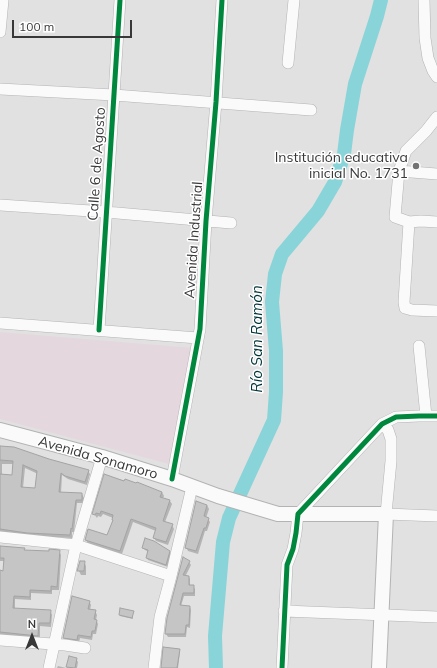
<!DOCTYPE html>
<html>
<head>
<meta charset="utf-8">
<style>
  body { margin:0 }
  #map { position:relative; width:437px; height:668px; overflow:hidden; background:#e1e1e1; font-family:Mulish,sans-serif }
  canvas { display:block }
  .north { position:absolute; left:12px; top:616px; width:40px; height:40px; -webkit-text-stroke:3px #fff; paint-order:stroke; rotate:0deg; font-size:11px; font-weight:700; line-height:16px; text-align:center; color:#383839 }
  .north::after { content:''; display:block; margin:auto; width:14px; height:18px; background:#383839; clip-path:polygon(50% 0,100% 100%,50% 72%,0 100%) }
  .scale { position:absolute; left:12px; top:20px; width:120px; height:18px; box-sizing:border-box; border:2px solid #383839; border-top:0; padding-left:5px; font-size:12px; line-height:14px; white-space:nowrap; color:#383839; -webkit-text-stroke:3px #fff; paint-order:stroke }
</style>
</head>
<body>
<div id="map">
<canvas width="437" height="668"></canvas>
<div class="north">N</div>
<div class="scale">100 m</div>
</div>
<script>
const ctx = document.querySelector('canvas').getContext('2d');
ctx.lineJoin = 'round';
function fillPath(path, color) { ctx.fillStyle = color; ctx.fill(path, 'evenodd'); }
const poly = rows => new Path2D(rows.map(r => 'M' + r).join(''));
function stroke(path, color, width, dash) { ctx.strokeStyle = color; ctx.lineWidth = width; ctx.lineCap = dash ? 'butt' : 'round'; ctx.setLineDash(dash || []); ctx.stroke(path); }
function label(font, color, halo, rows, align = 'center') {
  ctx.font = font + ' Mulish,sans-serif'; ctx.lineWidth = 3; ctx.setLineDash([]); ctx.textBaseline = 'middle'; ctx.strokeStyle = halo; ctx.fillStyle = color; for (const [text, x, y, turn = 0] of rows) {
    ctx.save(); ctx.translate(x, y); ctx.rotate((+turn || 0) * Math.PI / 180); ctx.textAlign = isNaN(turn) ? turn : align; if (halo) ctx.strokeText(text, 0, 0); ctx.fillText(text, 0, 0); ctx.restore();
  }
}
fillPath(poly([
  [0,332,193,348,169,464,0,419]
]), '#e4d7de');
fillPath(poly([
  [0,447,88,471,90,474,87,485,68,479,62,475,61,493,82,494,84,498,83,503,77,503,74,532,72,532,72,538,30,536,0,532],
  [2,464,14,464,13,476,2,475],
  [25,468,38,474,36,489,23,488],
  [105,475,162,492,164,496,163,498,170,501,172,504,165,522,172,525,174,529,168,545,156,541,154,538,156,531,133,522,122,554,88,544,86,540,89,530,108,536,113,521,113,518,103,514,101,517,98,516,97,518,94,514],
  [207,505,209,509,206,518,208,519,210,522,207,531,205,531,198,554,188,551,186,547],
  [0,547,24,549,26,551,59,551,61,555,59,590,52,590,52,594,31,593,31,600,15,599,15,610,50,611,52,615,51,627,40,626,40,639,0,635,0,571,4,572,5,561,0,561],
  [143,548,169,551,171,554,168,567,148,560,147,558,149,552,145,550],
  [183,559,189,562,191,565,185,577,189,577,190,579,190,586,193,586,195,589,195,596,184,596,181,606,190,607,191,610,190,628,187,627,186,637,168,637,166,634],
  [84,562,86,566,86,575,81,575,79,571],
  [89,601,91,605,90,610,95,611,97,615,96,620,98,624,96,634,93,634,92,640,80,638,79,643,66,641,64,638],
  [133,612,133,619,120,616,120,615],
  [179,650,180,652,178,668,180,668,162,668],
  [69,658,76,659,78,662,77,668,67,668],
  [58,666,66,668,57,668]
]), '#0003');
stroke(poly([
  [216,668,215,636,223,542,229,518,274,420,276,392,276,351,272,302,275,274,282,254,318,211,335,182,344,154,347,130,355,84,377,16,381,0]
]), '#89d4d9', 14);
const building = poly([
  [0,446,14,447,49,459,89,470,85,482,65,476,61,473,59,492,82,493,82,500,76,500,72,529,71,528,70,535,27,533,0,529,0,474,12,475,13,461,0,460,0,446],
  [23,465,37,471,35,488,21,487,23,465],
  [104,474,124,481,125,479,136,483,137,482,162,492,160,497,170,500,163,521,173,524,166,542,153,538,156,528,131,519,120,551,85,540,88,529,107,535,113,520,112,520,113,515,101,511,100,514,96,513,95,515,92,514,104,474],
  [196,501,207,505,204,516,209,518,206,528,204,528,196,551,185,548,196,501],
  [145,538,154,541,170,551,166,565,146,558,148,550,142,548,145,538],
  [0,546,25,548,24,550,49,551,49,549,60,550,57,587,51,586,51,591,30,590,30,597,14,596,13,608,51,610,50,623,39,623,38,636,0,632,0,570,3,571,4,558,0,558,0,546],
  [183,557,190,561,183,575,189,576,189,585,194,585,194,593,183,593,180,605,190,606,189,625,186,625,185,634,165,634,167,618,183,557],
  [80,561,85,561,84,571,77,571,80,561],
  [72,596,90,601,88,609,96,610,94,619,97,620,95,631,92,631,91,637,78,635,77,640,63,638,72,596],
  [120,608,134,611,132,618,119,615,120,608],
  [163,647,180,649,177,668,161,668,163,647],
  [69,656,77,658,75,668,66,667,69,656]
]);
fillPath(building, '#c5c5c5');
stroke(building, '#a3a3a3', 1);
const minor = poly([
  [424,0,425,38,428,58,433,71,437,77],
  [0,32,3,0],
  [288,63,294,0],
  [0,89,114,95,311,110],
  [437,117,426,131,406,151,399,171,395,217,409,222,421,221,437,222],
  [399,171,437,174],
  [0,205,106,212,231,223],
  [409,222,404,302,405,308,412,310,437,311],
  [0,323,198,338],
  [99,330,120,0],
  [419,346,426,416],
  [382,424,388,430,391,439,391,461,386,514,437,516],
  [172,479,200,329,206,221,216,102,222,0],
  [0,537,76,545,171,576],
  [284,611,437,617],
  [0,640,65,645,85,648],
  [49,668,76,545,102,457],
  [154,668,160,617,171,576,192,487],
  [282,668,287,565,293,549,296,533,298,514,382,424,396,417,419,416,437,416]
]);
const major = poly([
  [0,430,102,457,172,479,218,496,278,514,386,514,379,668]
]);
stroke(minor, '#b3b3b3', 12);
stroke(major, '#b3b3b3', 16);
stroke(minor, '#fafafa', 11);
stroke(major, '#fafafa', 14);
stroke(poly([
  [99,330,120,0],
  [172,479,200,329,206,221,216,102,222,0],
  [282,668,287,565,293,549,296,533,298,514,382,424,396,417,419,416,437,416]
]), '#00873e', 5);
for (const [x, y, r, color] of [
  [416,166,4,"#737374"]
]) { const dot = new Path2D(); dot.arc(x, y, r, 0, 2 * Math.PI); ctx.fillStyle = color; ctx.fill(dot); stroke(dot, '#fff', 1.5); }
label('14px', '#383839', '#fff', [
  ["Institución educativa",408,158],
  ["inicial No. 1731",408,174]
], 'right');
label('14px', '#383839', '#fff', [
  ["Calle 6 de Agosto",97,164,-86],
  ["Avenida Industrial",194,240,-86],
  ["Avenida Sonamoro",98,458,16]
]);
label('italic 15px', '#003538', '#fff', [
  ["Río San Ramón",257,339,-90]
]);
</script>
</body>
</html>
